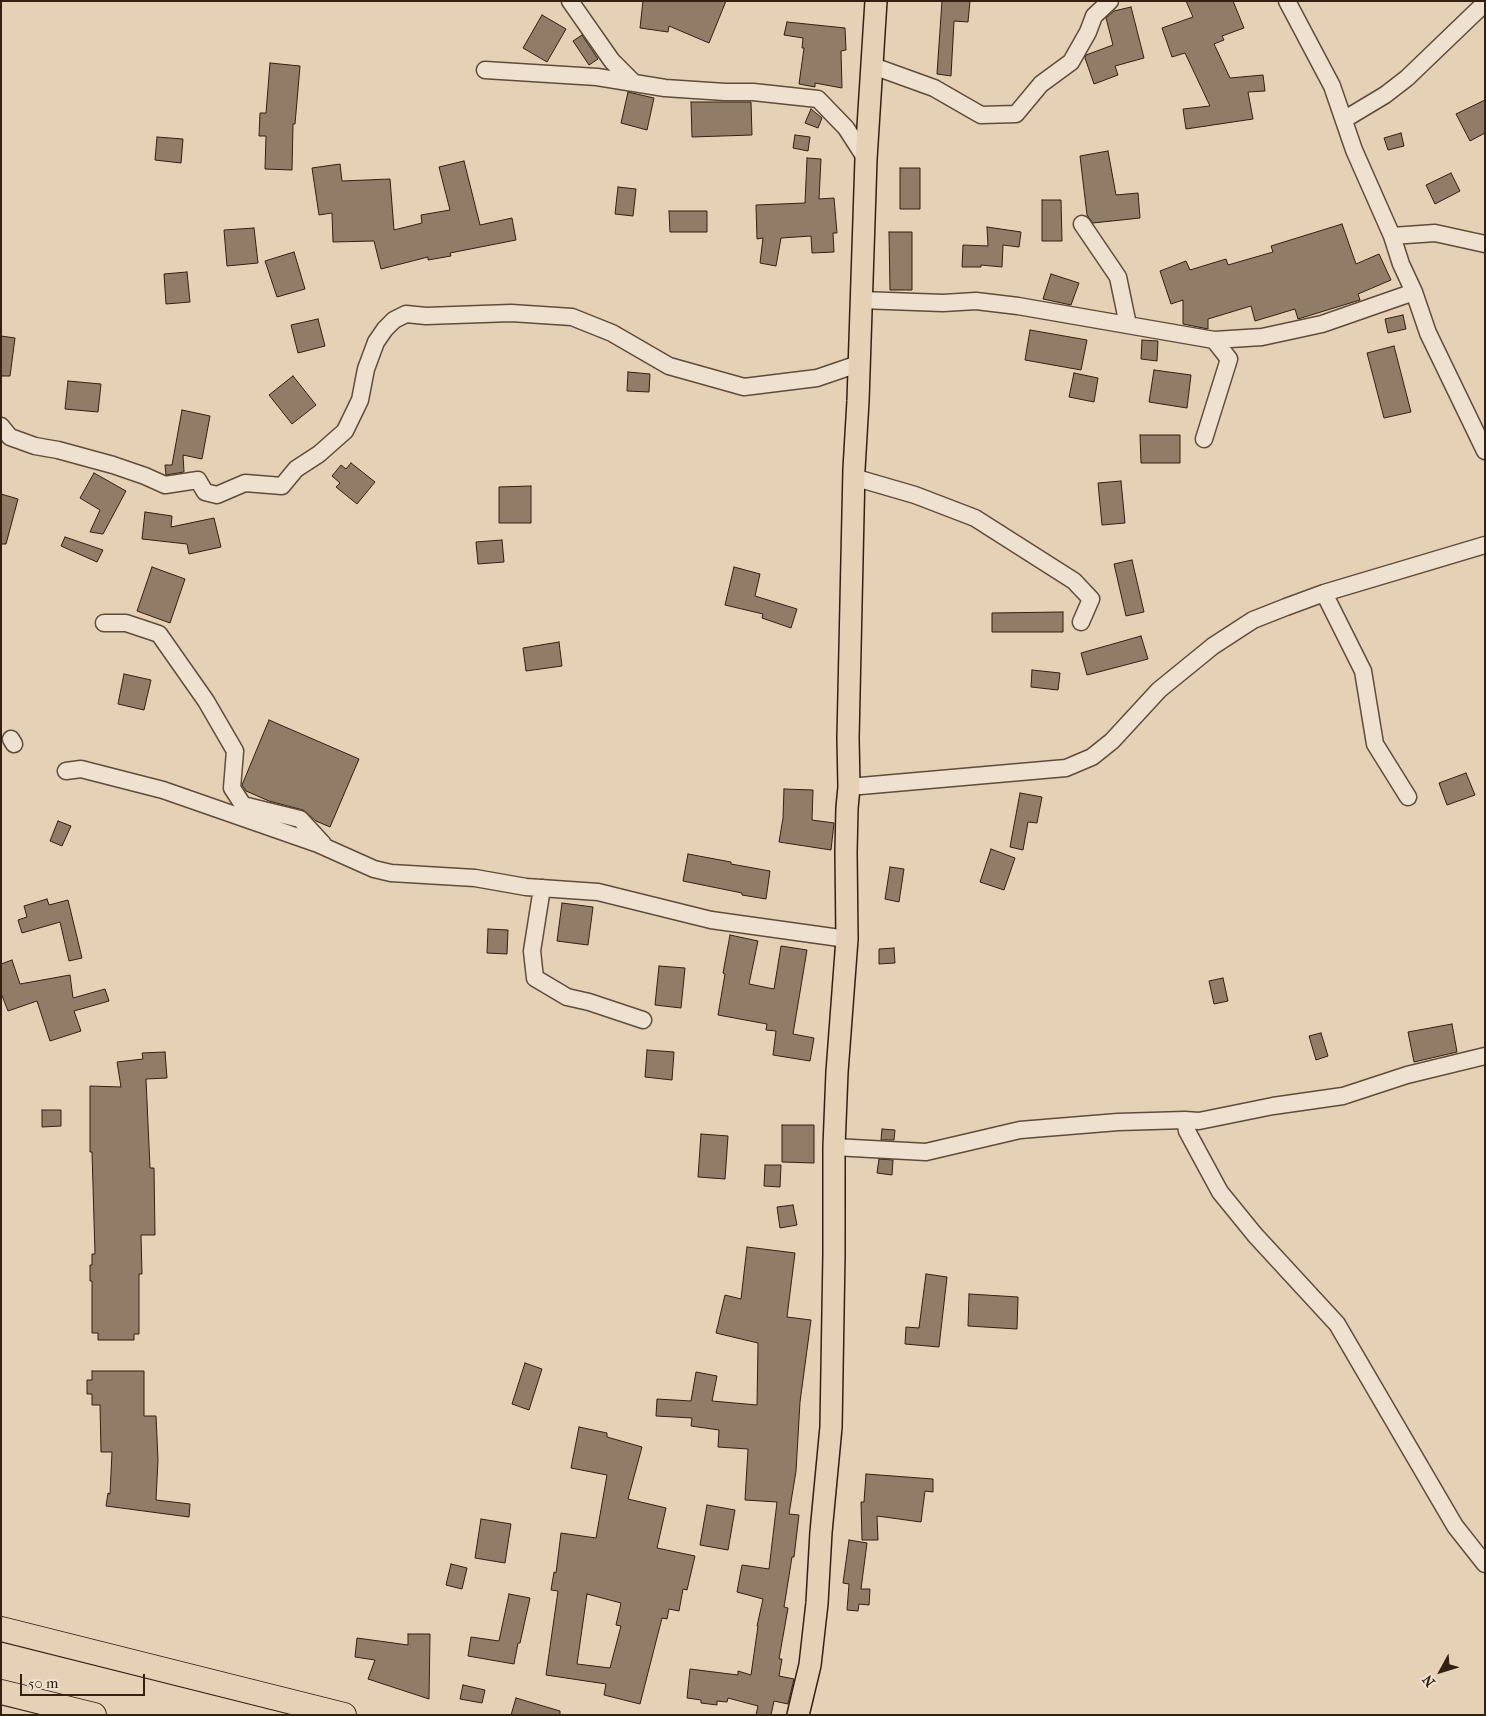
<!DOCTYPE html>
<html>
<head>
<meta charset="utf-8">
<style>
  body { margin:0 }
  #map { position:relative; width:1486px; height:1716px; overflow:hidden; background:#e5d1b6; font-family:"IM FELL French Canon",serif }
  canvas { display:block }
  .frame { position:absolute; inset:0; border:2px solid #332011; pointer-events:none }
  .north { position:absolute; left:1416px; top:1646px; width:50px; height:50px; -webkit-text-stroke:4px #eee1d0; paint-order:stroke; rotate:231deg; font-size:14px; font-weight:700; line-height:20px; text-align:center; color:#332011 }
  .north::after { content:''; display:block; margin:auto; width:18px; height:22px; background:#332011; clip-path:polygon(50% 0,100% 100%,50% 72%,0 100%) }
  .scale { position:absolute; left:20px; top:1674px; width:125px; height:22px; box-sizing:border-box; border:2px solid #332011; border-top:0; padding-left:6px; font-size:15px; line-height:18px; white-space:nowrap; color:#332011; -webkit-text-stroke:4px #eee1d0; paint-order:stroke }
</style>
</head>
<body>
<div id="map">
<canvas width="1486" height="1716"></canvas>
<div class="frame"></div>
<div class="north">N</div>
<div class="scale">50 m</div>
</div>
<script>
const ctx = document.querySelector('canvas').getContext('2d');
ctx.lineJoin = 'round';
function fillPath(path, color) { ctx.fillStyle = color; ctx.fill(path, 'evenodd'); }
const poly = rows => new Path2D(rows.map(r => 'M' + r).join(''));
function stroke(path, color, width, dash) { ctx.strokeStyle = color; ctx.lineWidth = width; ctx.lineCap = dash ? 'butt' : 'round'; ctx.setLineDash(dash || []); ctx.stroke(path); }
const building = poly([
  [643,1,726,1,709,43,669,26,668,32,640,28,643,1],
  [942,1,970,1,968,22,954,21,951,76,937,74,942,1],
  [1186,1,1233,1,1244,28,1222,36,1224,40,1214,44,1230,78,1263,75,1265,91,1248,92,1253,119,1186,129,1183,109,1210,106,1185,53,1172,57,1162,28,1193,17,1186,1],
  [1131,7,1144,58,1115,66,1118,75,1094,84,1085,58,1086,55,1113,45,1106,18,1114,11,1131,7],
  [542,15,566,29,547,62,523,48,542,15],
  [787,22,845,28,846,50,841,51,842,88,815,83,815,87,799,84,804,48,802,48,803,38,784,35,787,22],
  [582,35,598,59,589,65,573,41,582,35],
  [270,63,300,66,295,124,293,124,292,170,265,169,266,136,259,136,260,113,266,113,270,63],
  [628,92,654,98,647,130,621,123,628,92],
  [1485,100,1485,133,1470,141,1456,114,1485,100],
  [691,102,751,102,752,135,692,137,691,102],
  [811,109,822,118,818,128,805,123,811,109],
  [1401,133,1404,146,1388,150,1384,138,1401,133],
  [795,135,810,137,808,151,793,148,795,135],
  [157,137,183,139,181,163,155,160,157,137],
  [1108,151,1116,195,1138,193,1140,218,1093,223,1087,215,1080,156,1108,151],
  [807,158,821,159,819,199,834,198,837,233,833,233,834,252,812,253,811,236,781,238,776,266,760,263,763,238,757,239,756,205,805,203,807,158],
  [464,161,480,225,512,218,516,240,450,253,451,256,428,260,428,257,381,269,374,241,333,242,332,213,319,215,312,168,340,164,342,181,390,179,394,230,422,223,421,215,450,210,439,167,464,161],
  [900,168,920,168,920,209,900,209,900,168],
  [1451,173,1460,191,1435,204,1426,185,1451,173],
  [618,187,636,189,633,216,615,214,618,187],
  [1042,200,1061,200,1062,241,1042,241,1042,200],
  [669,211,707,211,707,232,670,232,669,211],
  [1342,224,1356,264,1379,254,1391,280,1358,294,1360,300,1298,319,1295,309,1255,321,1251,306,1208,319,1208,329,1183,324,1183,300,1171,304,1160,271,1186,261,1190,270,1226,259,1228,265,1273,252,1271,246,1342,224],
  [987,227,1021,232,1019,247,1003,245,1002,267,981,265,981,267,962,267,963,245,988,246,987,227],
  [254,228,258,263,227,266,224,230,254,228],
  [889,232,912,232,912,290,890,290,889,232],
  [294,252,305,289,277,297,265,261,294,252],
  [187,272,190,302,166,304,164,274,187,272],
  [1051,274,1079,283,1071,305,1043,299,1051,274],
  [1403,315,1406,329,1388,333,1385,319,1403,315],
  [318,319,325,346,298,353,291,325,318,319],
  [1030,330,1087,340,1081,370,1025,360,1030,330],
  [1,336,15,338,10,376,1,376,1,336],
  [1142,340,1158,341,1157,361,1141,359,1142,340],
  [1394,346,1411,412,1384,418,1367,353,1394,346],
  [1154,370,1191,375,1187,408,1149,402,1154,370],
  [628,372,650,374,649,392,627,391,628,372],
  [1074,373,1098,378,1094,402,1069,397,1074,373],
  [293,376,316,405,292,424,269,395,293,376],
  [68,381,101,384,98,412,65,409,68,381],
  [182,410,210,416,202,459,183,455,184,472,166,475,165,465,172,465,182,410],
  [1140,435,1180,435,1180,463,1141,463,1140,435],
  [351,463,375,482,357,504,336,487,340,483,332,476,341,465,346,469,351,463],
  [94,473,126,491,103,534,90,532,100,510,80,498,94,473],
  [1121,481,1125,523,1102,525,1098,483,1121,481],
  [531,486,531,523,499,523,499,487,531,486],
  [1,494,18,499,6,544,1,544,1,494],
  [145,512,172,516,171,527,214,518,221,547,189,554,187,544,142,539,145,512],
  [65,537,103,550,97,562,61,546,65,537],
  [502,540,504,562,478,564,476,542,502,540],
  [1132,560,1144,612,1126,616,1114,564,1132,560],
  [152,567,185,579,170,623,137,611,152,567],
  [734,567,760,574,755,596,797,609,791,628,762,618,763,614,725,605,734,567],
  [1063,612,1063,632,992,632,992,613,1063,612],
  [1141,636,1148,659,1087,675,1081,653,1141,636],
  [559,642,562,666,526,671,523,648,559,642],
  [1032,670,1060,673,1058,690,1031,687,1032,670],
  [124,674,151,680,144,710,118,704,124,674],
  [269,720,359,759,330,827,316,821,303,810,269,801,246,791,242,785,269,720],
  [1466,773,1475,795,1447,805,1439,783,1466,773],
  [784,789,813,790,812,820,834,823,831,850,779,842,783,818,784,789],
  [1020,793,1042,797,1037,823,1028,822,1023,850,1010,847,1020,793],
  [58,821,71,826,62,846,50,841,58,821],
  [991,849,1015,858,1004,890,980,882,991,849],
  [688,854,731,862,731,864,770,871,766,899,742,895,742,893,683,881,688,854],
  [890,867,904,869,899,902,885,899,890,867],
  [47,899,49,905,68,900,82,958,69,961,60,922,22,933,18,920,27,917,24,906,47,899],
  [562,903,593,907,588,945,557,941,562,903],
  [488,929,508,930,507,954,487,953,488,929],
  [730,935,758,941,749,984,774,989,781,946,807,950,793,1034,814,1038,810,1061,773,1055,776,1031,766,1030,767,1024,718,1015,725,974,723,973,730,935],
  [894,948,895,963,879,964,879,949,894,948],
  [12,960,20,984,70,975,73,998,105,989,109,1001,74,1011,81,1031,50,1041,37,1001,8,1011,1,993,1,964,12,960],
  [659,966,685,968,681,1008,655,1005,659,966],
  [1223,978,1228,1001,1214,1004,1209,981,1223,978],
  [1452,1024,1457,1052,1414,1062,1408,1032,1452,1024],
  [1321,1033,1328,1056,1316,1060,1309,1036,1321,1033],
  [647,1050,674,1052,672,1080,645,1077,647,1050],
  [165,1052,167,1078,146,1079,150,1168,154,1168,155,1235,141,1235,142,1274,139,1274,139,1334,134,1334,134,1340,98,1340,98,1333,92,1333,92,1281,90,1281,90,1265,92,1265,92,1254,95,1254,92,1152,90,1152,90,1086,121,1087,117,1062,143,1059,142,1053,165,1052],
  [42,1110,61,1110,61,1126,42,1127,42,1110],
  [782,1125,814,1125,814,1163,782,1162,782,1125],
  [882,1129,895,1130,894,1140,881,1140,882,1129],
  [701,1134,728,1136,725,1179,698,1177,701,1134],
  [879,1159,893,1160,892,1175,877,1173,879,1159],
  [765,1165,781,1165,780,1187,764,1186,765,1165],
  [793,1205,797,1225,780,1228,777,1207,793,1205],
  [747,1247,795,1253,787,1317,811,1320,800,1402,796,1471,789,1514,799,1515,794,1557,792,1557,784,1607,788,1608,779,1659,782,1659,779,1676,794,1679,788,1704,774,1701,771,1715,756,1715,758,1706,728,1698,727,1702,717,1701,717,1705,701,1703,701,1700,687,1698,690,1669,738,1675,738,1671,751,1675,758,1626,757,1626,763,1599,737,1592,742,1565,769,1569,777,1502,745,1500,748,1449,718,1447,719,1430,691,1426,692,1418,656,1416,657,1399,691,1401,696,1372,717,1376,712,1401,757,1405,758,1343,716,1333,725,1295,741,1299,747,1247],
  [926,1274,947,1277,939,1347,905,1344,906,1327,919,1328,926,1274],
  [969,1294,1018,1297,1017,1329,968,1326,969,1294],
  [525,1363,542,1369,529,1410,512,1404,525,1363],
  [92,1371,144,1371,144,1416,156,1416,158,1460,156,1500,190,1504,189,1517,106,1506,108,1493,110,1494,112,1452,101,1452,100,1405,92,1405,92,1394,87,1394,87,1380,92,1380,92,1371],
  [579,1427,607,1433,607,1437,642,1447,628,1499,666,1508,657,1548,695,1556,687,1590,683,1589,679,1611,669,1609,667,1619,662,1618,640,1704,604,1695,606,1684,546,1675,558,1591,551,1590,554,1572,556,1573,561,1533,596,1538,607,1475,571,1468,579,1427],
  [587,1594,621,1603,616,1625,621,1626,610,1668,577,1664,587,1594],
  [866,1474,933,1479,933,1492,925,1491,921,1522,877,1516,878,1540,862,1540,861,1502,864,1502,866,1474],
  [707,1505,735,1510,728,1550,700,1545,707,1505],
  [481,1519,511,1524,505,1563,475,1558,481,1519],
  [849,1540,867,1543,861,1589,870,1589,869,1605,859,1604,858,1611,847,1610,849,1584,843,1583,849,1540],
  [451,1564,467,1568,462,1589,446,1585,451,1564],
  [509,1594,530,1598,520,1643,518,1643,514,1664,468,1656,471,1637,499,1641,509,1594],
  [408,1634,430,1634,429,1699,368,1679,375,1660,355,1657,357,1638,408,1645,408,1634],
  [463,1685,485,1690,482,1703,460,1699,463,1685],
  [516,1698,560,1711,560,1715,511,1715,516,1698]
]);
fillPath(building, '#907c67');
stroke(building, '#332011', 1);
const minor = poly([
  [570,1,612,61,634,83],
  [1287,1,1332,86,1354,150,1392,236,1401,264,1414,292,1428,333,1485,451],
  [873,66,934,88,981,115,1016,114,1041,84,1071,62,1088,32,1094,16,1110,1],
  [485,70,597,77,665,88,725,92,753,92,818,99,846,128,866,159],
  [1345,119,1385,95,1407,78,1485,3],
  [1082,224,1118,277,1128,325],
  [1392,236,1435,233,1485,244],
  [861,300,943,303,976,301,1018,306,1214,340,1229,359,1204,439],
  [1214,340,1262,337,1322,324,1414,292],
  [1,426,10,437,35,446,58,450,113,465,145,476,165,485,198,480,205,492,217,495,245,483,282,486,296,469,319,454,345,431,360,400,366,369,376,342,385,329,394,320,406,314,426,316,511,313,572,317,612,333,669,366,744,387,817,378,858,364],
  [853,477,915,495,975,518,1074,581,1091,599,1081,622],
  [1324,593,1363,671,1375,744,1408,797],
  [104,623,126,623,159,634,206,701,235,751,232,788,243,805,300,819,323,844],
  [11,739,14,744],
  [66,771,81,769,163,790,318,844,374,869,391,873,475,878,526,887,598,892,711,920,847,939],
  [849,787,1066,768,1092,757,1112,741,1159,690,1213,646,1253,620,1286,607,1324,593,1485,545],
  [542,888,532,951,535,978,567,997,589,1002,643,1020],
  [1185,1120,1199,1121,1273,1106,1343,1096,1407,1075,1485,1056],
  [834,1147,926,1152,1020,1130,1118,1122,1185,1120,1187,1131,1220,1192,1255,1235,1337,1324,1455,1526,1485,1564]
]);
const major = poly([
  [798,1715,810,1665,817,1603,821,1532,831,1427,834,1254,834,1147,837,1072,847,939,846,852,847,808,849,787,848,738,854,469,858,401,866,159,876,1]
]);
const highway = poly([
  [1,1629,344,1715],
  [1,1692,94,1715]
]);
stroke(minor, '#604c3a', 19);
stroke(major, '#332011', 24);
stroke(highway, '#332011', 26);
stroke(minor, '#eee1d0', 16);
stroke(major, '#e5d1b6', 21);
stroke(highway, '#e5d1b6', 24);
</script>
</body>
</html>
